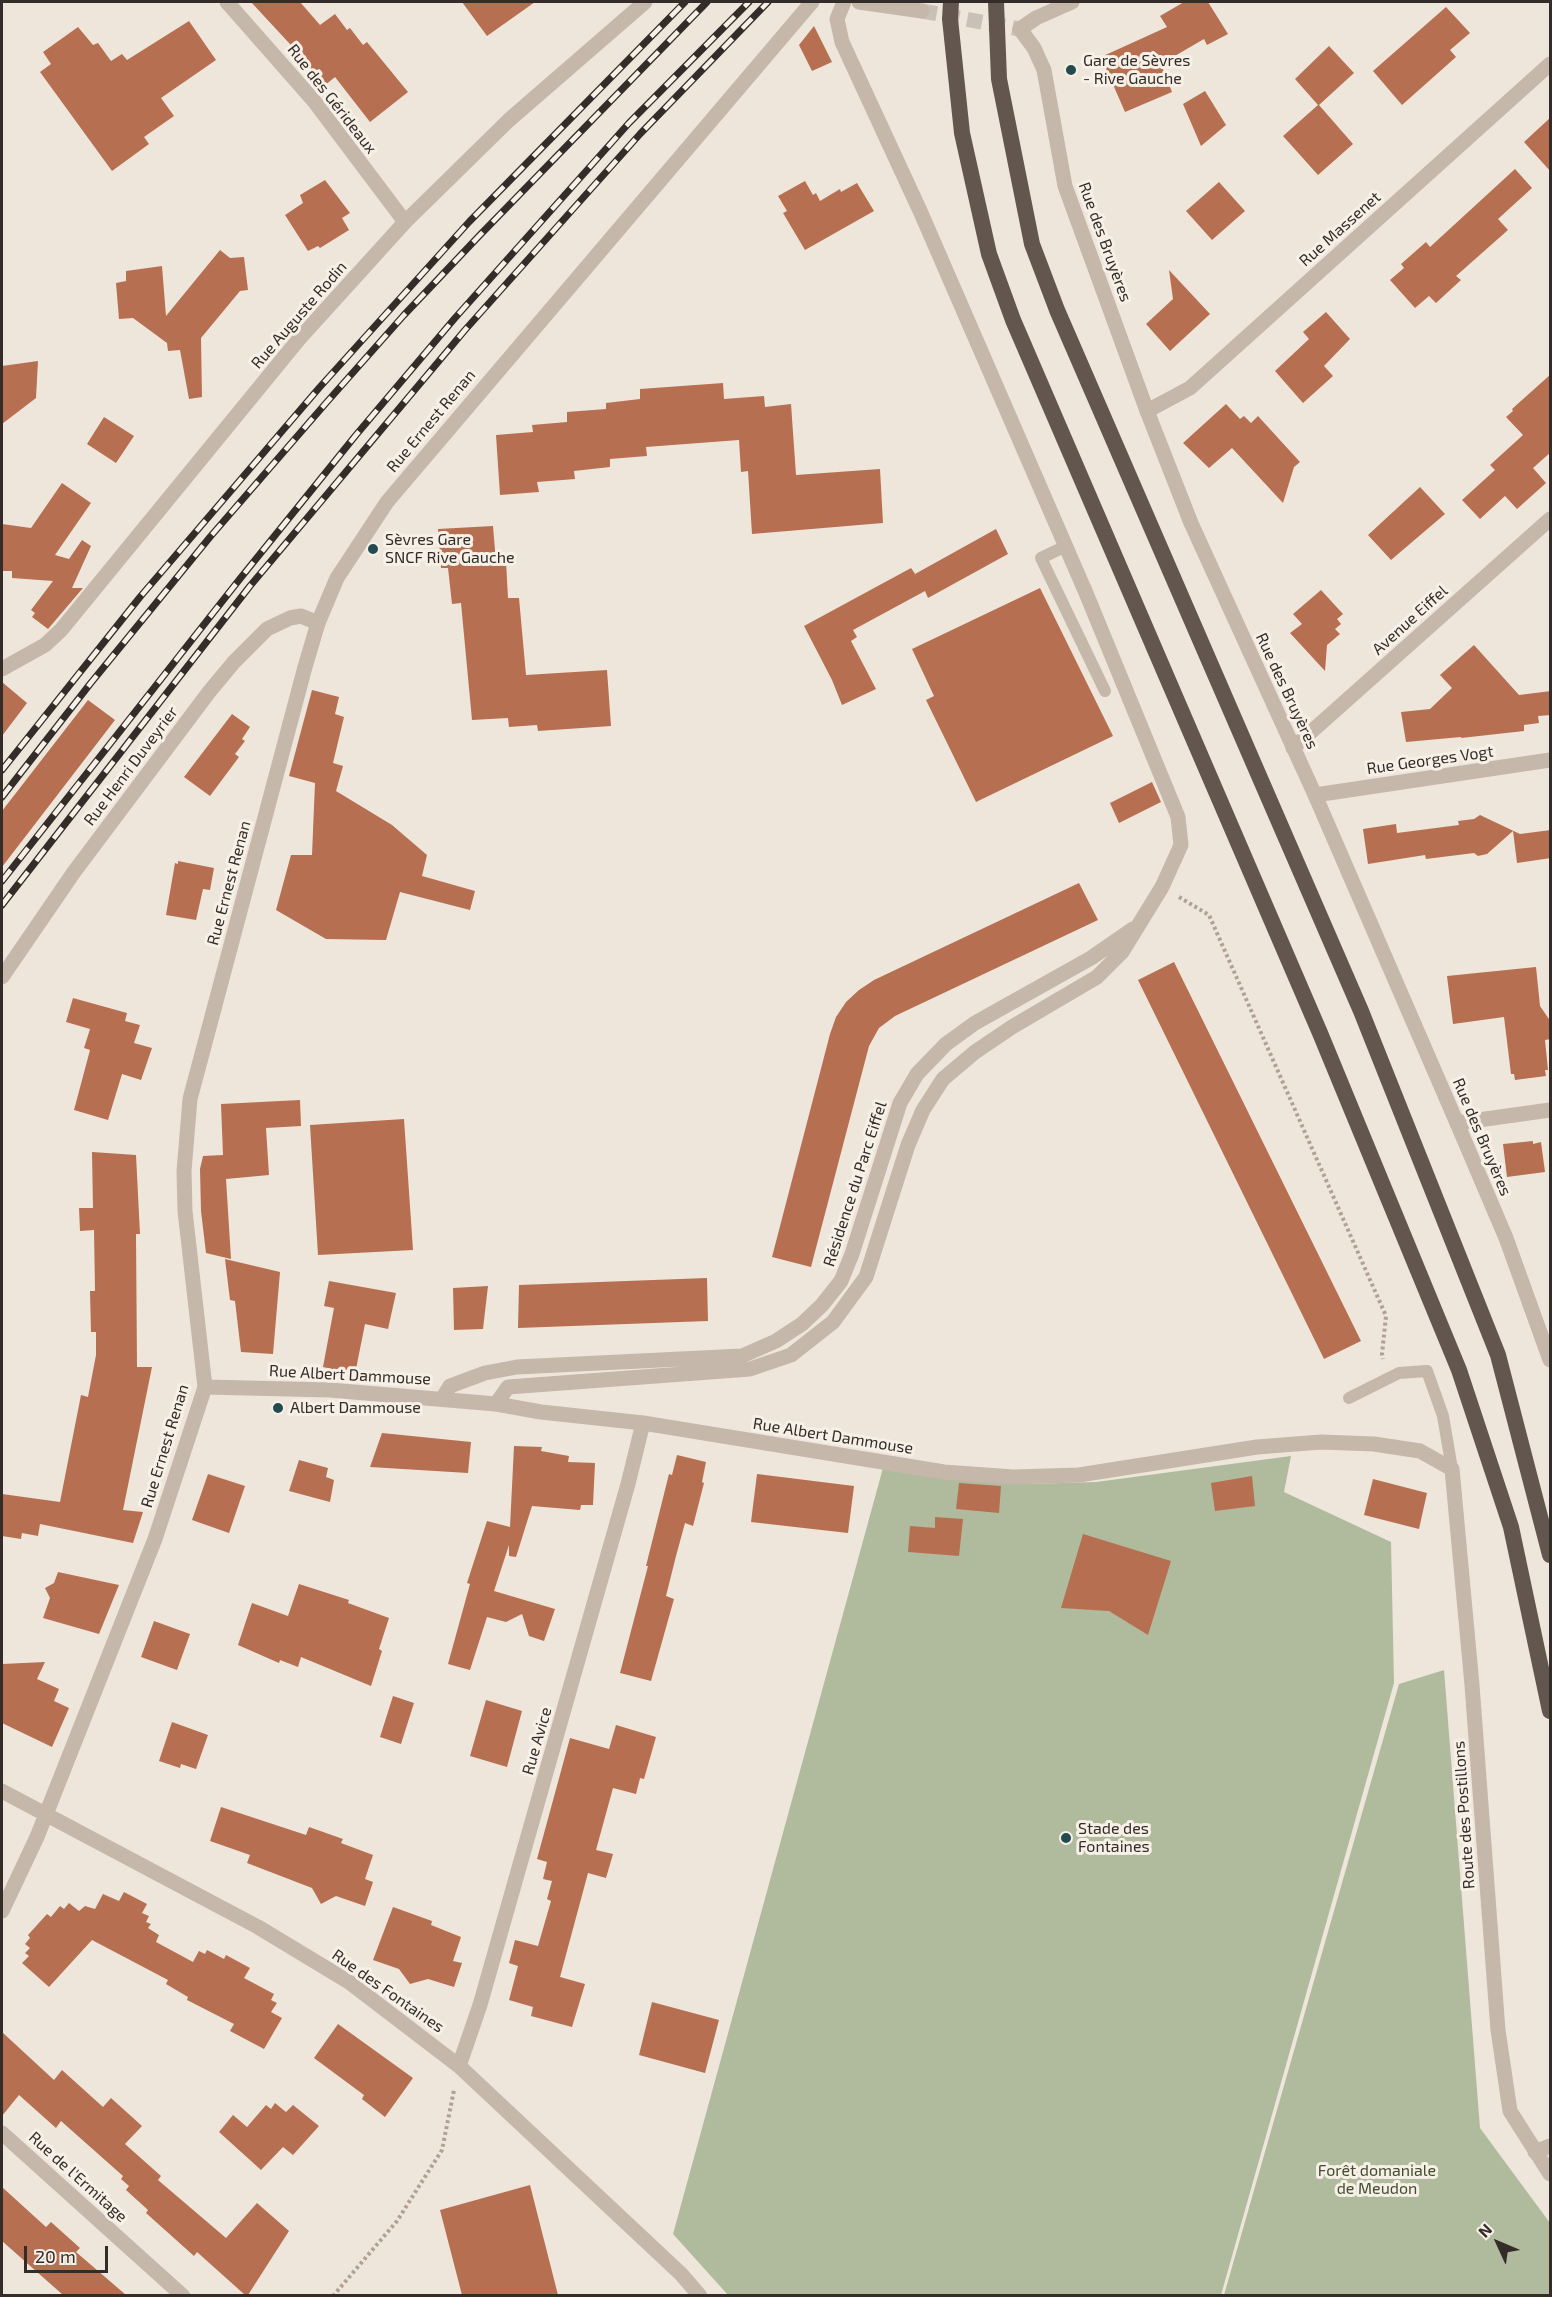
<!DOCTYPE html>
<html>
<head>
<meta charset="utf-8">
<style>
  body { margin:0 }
  #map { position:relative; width:1552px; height:2297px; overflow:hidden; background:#eee6db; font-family:"Exo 2",sans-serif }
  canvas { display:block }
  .frame { position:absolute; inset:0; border:3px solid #332c28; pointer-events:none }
  .north { position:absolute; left:1468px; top:2213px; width:60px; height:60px; -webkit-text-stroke:4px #f7f0e7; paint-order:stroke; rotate:314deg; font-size:16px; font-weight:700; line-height:24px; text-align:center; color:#332c28 }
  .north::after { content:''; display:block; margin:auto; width:21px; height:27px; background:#332c28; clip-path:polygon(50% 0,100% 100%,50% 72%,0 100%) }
  .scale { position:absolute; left:24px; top:2246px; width:84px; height:27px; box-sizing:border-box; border:3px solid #332c28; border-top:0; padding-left:8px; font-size:18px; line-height:21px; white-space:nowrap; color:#332c28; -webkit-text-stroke:4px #f7f0e7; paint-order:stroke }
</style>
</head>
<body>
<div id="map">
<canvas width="1552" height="2297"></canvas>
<div class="frame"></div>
<div class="north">N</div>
<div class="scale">20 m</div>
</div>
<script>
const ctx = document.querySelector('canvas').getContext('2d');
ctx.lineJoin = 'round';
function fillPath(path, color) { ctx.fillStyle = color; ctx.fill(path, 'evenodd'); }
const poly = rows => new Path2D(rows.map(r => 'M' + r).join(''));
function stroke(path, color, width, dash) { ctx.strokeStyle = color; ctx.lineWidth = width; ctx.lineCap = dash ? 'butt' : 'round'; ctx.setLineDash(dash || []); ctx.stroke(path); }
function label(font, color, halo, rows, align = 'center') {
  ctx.font = font + ' "Exo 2",sans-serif'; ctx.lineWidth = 6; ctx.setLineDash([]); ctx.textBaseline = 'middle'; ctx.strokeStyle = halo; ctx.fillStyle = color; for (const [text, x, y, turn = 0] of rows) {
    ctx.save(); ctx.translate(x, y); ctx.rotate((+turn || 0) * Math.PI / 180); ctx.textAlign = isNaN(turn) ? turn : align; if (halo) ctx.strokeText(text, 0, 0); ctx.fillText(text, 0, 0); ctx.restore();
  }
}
fillPath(poly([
  [1291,1456,1284,1492,1391,1542,1394,1683,1221,2295,728,2295,673,2234,883,1468,1026,1484,1096,1482],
  [1444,1670,1480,2128,1550,2223,1550,2295,1224,2295,1399,1684]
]), '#b0bb9d');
fillPath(poly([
  [251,2,300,2,320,25,335,14,347,30,350,28,363,45,367,42,408,92,370,122,335,77,324,86,301,56],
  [462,2,535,2,487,36],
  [1184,2,1208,2,1228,34,1207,45,1204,39,1161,64,1172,92,1125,112,1101,57,1167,27,1160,16],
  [1446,7,1470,33,1450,50,1456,57,1402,105,1373,71],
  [189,21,216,60,161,98,174,116,144,137,149,144,112,171,40,72,51,64,43,52,78,27,93,45,98,43,111,61,122,54,127,60],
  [814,26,832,62,812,71,799,45],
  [1329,46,1354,73,1319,105,1353,144,1318,175,1283,136,1318,105,1295,79],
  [1205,91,1226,125,1201,146,1183,104],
  [1551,117,1551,172,1524,142],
  [1515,169,1532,188,1498,219,1508,230,1456,276,1461,280,1436,303,1429,296,1415,308,1390,280,1404,268,1401,264,1426,242,1430,247],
  [325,180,350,213,342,218,349,230,320,248,318,246,308,251,285,215,303,203,300,195],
  [805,181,813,195,816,193,820,201,840,189,841,192,857,183,874,211,805,250,783,213,787,211,778,196],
  [1219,182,1245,211,1212,240,1186,211],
  [220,250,230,258,244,257,248,290,240,291,201,338,202,397,189,399,180,350,168,351,167,343,133,318,119,319,116,283,126,281,126,271,162,266,166,316],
  [1169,270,1210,314,1170,351,1146,324,1173,299],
  [1326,312,1350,339,1324,366,1333,376,1303,403,1275,371,1309,339,1303,332],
  [38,361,36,398,2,424,2,366],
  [1551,374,1551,452,1533,468,1546,483,1517,509,1505,496,1480,519,1462,500,1495,470,1490,465,1523,435,1506,417,1513,411,1512,409],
  [723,383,724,399,764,396,765,407,791,404,796,475,880,469,883,523,752,534,748,471,741,472,739,440,646,447,647,456,610,459,610,467,574,471,575,479,537,482,539,492,500,495,496,435,533,432,532,425,567,422,567,412,606,409,606,403,640,399,640,389],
  [1226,404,1240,419,1244,416,1251,423,1258,416,1300,462,1294,467,1283,503,1232,448,1209,468,1183,443],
  [104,417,134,436,116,463,87,444],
  [62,483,91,503,55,555,69,559,82,540,91,546,72,588,83,588,48,629,32,617,35,613,31,610,53,581,12,578,12,571,2,571,2,524,31,528],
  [1420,487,1445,514,1391,560,1368,535],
  [493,526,496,562,506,561,508,598,519,598,526,675,607,670,611,726,538,731,537,725,509,727,508,718,472,720,461,603,452,604,448,568,441,568,438,529],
  [996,529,1008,554,928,598,925,591,853,630,857,637,851,641,876,689,842,705,832,680,804,626,911,568,918,578,915,574],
  [1040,588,1113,736,976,802,926,700,934,696,912,649],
  [1321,590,1343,614,1337,619,1341,624,1335,629,1340,634,1327,645,1325,671,1290,633,1302,624,1293,614],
  [1474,645,1519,695,1551,691,1551,715,1538,716,1539,723,1524,725,1524,731,1461,738,1461,737,1406,742,1401,712,1430,709,1452,688,1440,675],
  [2,682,27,703,2,736],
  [312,690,339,697,335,714,344,717,333,763,343,766,336,791,392,825,427,855,422,876,475,891,470,910,400,892,386,940,326,939,276,910,291,855,312,855,315,783,289,776],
  [88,700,115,720,2,867,2,811],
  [232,714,250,727,242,739,245,741,235,754,239,757,210,796,184,777],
  [1152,782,1161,802,1119,823,1110,803],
  [1480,815,1520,834,1551,830,1551,858,1517,863,1513,831,1487,854,1478,856,1474,853,1426,859,1425,855,1368,864,1363,829,1396,824,1397,833,1459,825,1458,821,1474,819],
  [178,861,214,868,210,890,203,889,196,920,166,915,175,863,178,864],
  [1079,883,1098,920,895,1016,879,1028,869,1046,811,1267,772,1257,830,1034,836,1017,846,1002,859,990,874,980],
  [1174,962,1361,1341,1324,1359,1138,980],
  [1536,967,1540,1006,1551,1022,1551,1039,1545,1040,1548,1070,1545,1070,1546,1076,1515,1080,1514,1074,1511,1074,1504,1017,1453,1024,1447,976],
  [73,998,127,1013,125,1021,140,1025,134,1043,152,1048,141,1080,122,1074,108,1120,74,1110,90,1050,84,1048,90,1029,66,1022],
  [300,1100,301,1126,266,1128,269,1175,226,1179,231,1259,206,1253,201,1211,200,1169,203,1156,223,1155,221,1104],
  [404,1119,413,1250,318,1255,310,1125],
  [1533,1141,1533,1144,1541,1142,1545,1172,1507,1177,1503,1144],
  [92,1152,136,1155,140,1234,136,1234,137,1367,152,1367,123,1510,143,1512,133,1543,40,1524,38,1536,22,1533,21,1539,2,1536,2,1494,60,1502,81,1395,88,1397,96,1355,96,1332,91,1332,90,1291,95,1291,94,1230,80,1231,79,1208,93,1208],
  [225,1259,280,1272,273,1354,241,1352,235,1301,230,1300],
  [707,1278,708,1321,518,1328,519,1285],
  [329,1281,396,1293,388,1329,365,1324,355,1374,323,1367,334,1308,324,1306],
  [488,1286,483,1329,454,1330,453,1288],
  [382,1433,471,1442,468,1473,370,1467],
  [514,1446,542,1447,541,1451,569,1456,568,1462,595,1463,593,1505,581,1505,580,1510,532,1506,516,1557,509,1556,509,1545,494,1591,555,1609,544,1641,529,1636,522,1614,506,1622,487,1617,470,1670,448,1664,470,1584,467,1583,487,1521,510,1527],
  [677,1455,706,1462,702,1482,704,1483,693,1526,685,1523,676,1556,666,1596,674,1599,651,1681,620,1673,648,1566,646,1566,669,1474,672,1475],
  [299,1460,328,1468,326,1477,334,1480,330,1502,289,1491],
  [208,1474,245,1486,229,1533,192,1520],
  [757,1474,854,1486,848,1533,751,1522],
  [1252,1476,1255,1506,1215,1511,1211,1483],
  [1373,1479,1427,1493,1419,1529,1364,1515],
  [959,1483,1001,1486,999,1513,956,1509],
  [935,1517,963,1519,959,1556,908,1552,910,1526,935,1528],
  [1083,1534,1171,1561,1148,1635,1109,1611,1061,1608],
  [58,1572,119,1585,99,1634,43,1618,50,1598,45,1588,54,1583],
  [299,1584,349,1600,348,1603,389,1618,379,1649,382,1651,371,1686,301,1657,298,1667,280,1660,279,1663,238,1645,252,1603,288,1616],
  [154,1621,190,1634,177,1670,141,1657],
  [45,1662,37,1679,59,1689,54,1701,69,1708,52,1747,2,1723,2,1664],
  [393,1696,414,1703,401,1744,380,1737],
  [486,1700,522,1711,507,1767,470,1756],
  [172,1722,208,1735,196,1769,181,1764,180,1768,159,1761],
  [616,1725,656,1737,644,1779,640,1778,636,1794,613,1788,596,1850,613,1854,606,1878,588,1873,560,1977,585,1984,572,2027,531,2016,533,2007,509,2000,518,1966,509,1963,515,1940,538,1946,551,1901,547,1899,552,1881,543,1879,547,1862,537,1859,570,1738,609,1749],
  [221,1807,306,1835,309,1827,343,1839,341,1843,373,1855,365,1879,373,1882,365,1906,336,1896,321,1904,312,1888,247,1863,250,1855,210,1841],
  [124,1892,147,1904,142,1913,149,1916,146,1922,151,1924,148,1928,159,1935,156,1942,193,1962,199,1951,205,1954,207,1950,224,1959,226,1955,250,1968,244,1978,274,1994,271,2000,277,2003,271,2012,282,2018,264,2049,230,2031,234,2024,187,2000,188,1997,166,1984,168,1980,92,1940,49,1987,22,1963,29,1956,25,1953,30,1948,25,1944,30,1938,28,1935,47,1914,51,1917,60,1906,64,1909,69,1903,79,1911,85,1906,95,1909,103,1894,119,1901],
  [393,1907,432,1921,431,1925,461,1937,453,1961,462,1963,454,1987,428,1979,410,1984,399,1969,373,1960],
  [652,2002,719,2020,705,2073,639,2055],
  [338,2024,413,2078,385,2117,362,2099,364,2095,314,2058],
  [2,2032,54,2080,62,2070,103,2107,111,2098,142,2126,125,2144,161,2176,158,2180,226,2238,257,2203,289,2231,248,2295,245,2295,197,2252,194,2256,146,2213,148,2210,126,2190,129,2186,121,2179,123,2176,61,2121,56,2128,19,2095,2,2116],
  [275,2103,286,2112,293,2105,319,2126,293,2155,283,2147,261,2170,219,2132,233,2115,247,2127,266,2105,271,2109],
  [530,2185,558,2295,462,2295,440,2210],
  [2,2187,46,2227,51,2222,80,2248,76,2252,126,2295,63,2295,2,2241]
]), '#b76f51');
stroke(poly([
  [922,11,1020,29]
]), '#c9c1b7', 15, [15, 8]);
stroke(poly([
  [1179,897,1209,915,1386,1316,1382,1354,1383,1359],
  [333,2296,397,2221,442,2150,454,2090]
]), '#b0a193', 4, [3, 3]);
stroke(poly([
  [1066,546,1041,558,1105,691],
  [1349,1398,1399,1373,1427,1371,1443,1416,1452,1469]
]), '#c5b7a9', 12);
stroke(poly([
  [2,977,74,872,209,692,234,662,267,629,290,618,301,616,318,623]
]), '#c5b7a9', 15);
stroke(poly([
  [227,2,314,101,405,222],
  [1020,29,1036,18,1072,2],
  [1147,411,1190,388,1550,64],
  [2,669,45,645,61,630,299,339,405,222,509,120,645,2],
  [1293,748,1550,519],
  [1315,795,1550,760],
  [1457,1123,1550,1110],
  [205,1387,330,1390,496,1404,541,1412,643,1423,944,1472,1013,1477,1079,1475,1257,1447,1321,1442,1374,1444,1420,1451,1452,1469,1472,1685,1498,2030,1510,2111,1550,2174],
  [442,1399,450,1386,485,1373,517,1367,742,1356,776,1341,802,1324,822,1305,841,1281,852,1254,900,1103,917,1074,946,1044,975,1023,1091,958,1133,929],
  [496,1404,508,1387,750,1369,791,1355,833,1322,866,1277,908,1145,923,1110,943,1079,975,1052,1012,1027,1097,977,1122,952,1162,887,1181,845,1178,817,1086,593,921,213,842,42,837,19,844,2],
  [2,1791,258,1927,349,1982,459,2066,681,2274,700,2296],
  [2,1911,37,1837,155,1539,205,1387,185,1211,184,1171,190,1099,305,667,318,623,337,578,387,502,812,2],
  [459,2066,480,2005,628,1484,643,1423],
  [2,2133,183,2296],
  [1535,2152,1550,2146]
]), '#c5b7a9', 15);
stroke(poly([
  [859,2,922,11],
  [1020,29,1034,48,1044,70,1065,186,1147,411,1191,523,1315,795,1457,1123,1506,1238,1550,1360]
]), '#c5b7a9', 15);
stroke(poly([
  [951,2,950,19,962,133,989,254,1013,320,1320,1033,1459,1370,1511,1527,1550,1711],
  [996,2,999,79,1032,244,1057,310,1361,1011,1498,1355,1550,1555]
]), '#63564e', 16);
const rail = poly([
  [2,770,140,597,319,388,469,222,685,2],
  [2,797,90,684,210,537,326,403,404,315,479,236,707,2],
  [2,881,239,580,356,435,455,318,629,123,749,2],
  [2,905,250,586,465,330,640,134,768,2]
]);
stroke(rail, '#332c28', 7);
stroke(rail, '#f7f0e7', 4.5, [14]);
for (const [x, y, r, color] of [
  [1071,70,6,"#234a4f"],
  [373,549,6,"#234a4f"],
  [278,1408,6,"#234a4f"],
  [1066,1838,6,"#234a4f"]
]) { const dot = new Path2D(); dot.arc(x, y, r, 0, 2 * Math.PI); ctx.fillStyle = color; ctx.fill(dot); stroke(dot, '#f7f0e7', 2); }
label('16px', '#332c28', '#f7f0e7', [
  ["Gare de Sèvres",1083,61],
  ["- Rive Gauche",1083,79],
  ["Sèvres Gare",385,540],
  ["SNCF Rive Gauche",385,558],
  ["Albert Dammouse",290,1408],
  ["Stade des",1078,1829],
  ["Fontaines",1078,1847]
], 'left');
label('16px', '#332c28', '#f7f0e7', [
  ["Rue des Gérideaux",332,99,52],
  ["Rue Massenet",1340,229,-42],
  ["Rue des Bruyères",1105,242,70],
  ["Rue Auguste Rodin",299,315,-49],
  ["Rue Ernest Renan",431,421,-50],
  ["Avenue Eiffel",1410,620,-42],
  ["Rue des Bruyères",1287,691,65],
  ["Rue Georges Vogt",1430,760,-8],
  ["Rue Henri Duveyrier",131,766,-53],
  ["Rue Ernest Renan",229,883,-75],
  ["Rue des Bruyères",1482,1137,67],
  ["Résidence du Parc Eiffel",855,1184,-72],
  ["Rue Albert Dammouse",350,1375,3],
  ["Rue Albert Dammouse",833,1436,9],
  ["Rue Ernest Renan",165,1446,-73],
  ["Rue Avice",537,1741,-74],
  ["Route des Postillons",1464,1815,-94],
  ["Rue des Fontaines",388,1991,35],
  ["Rue de l'Ermitage",78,2177,42]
]);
label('16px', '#414e2f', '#f7f0e7', [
  ["Forêt domaniale",1377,2171],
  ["de Meudon",1377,2189]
]);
</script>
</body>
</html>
